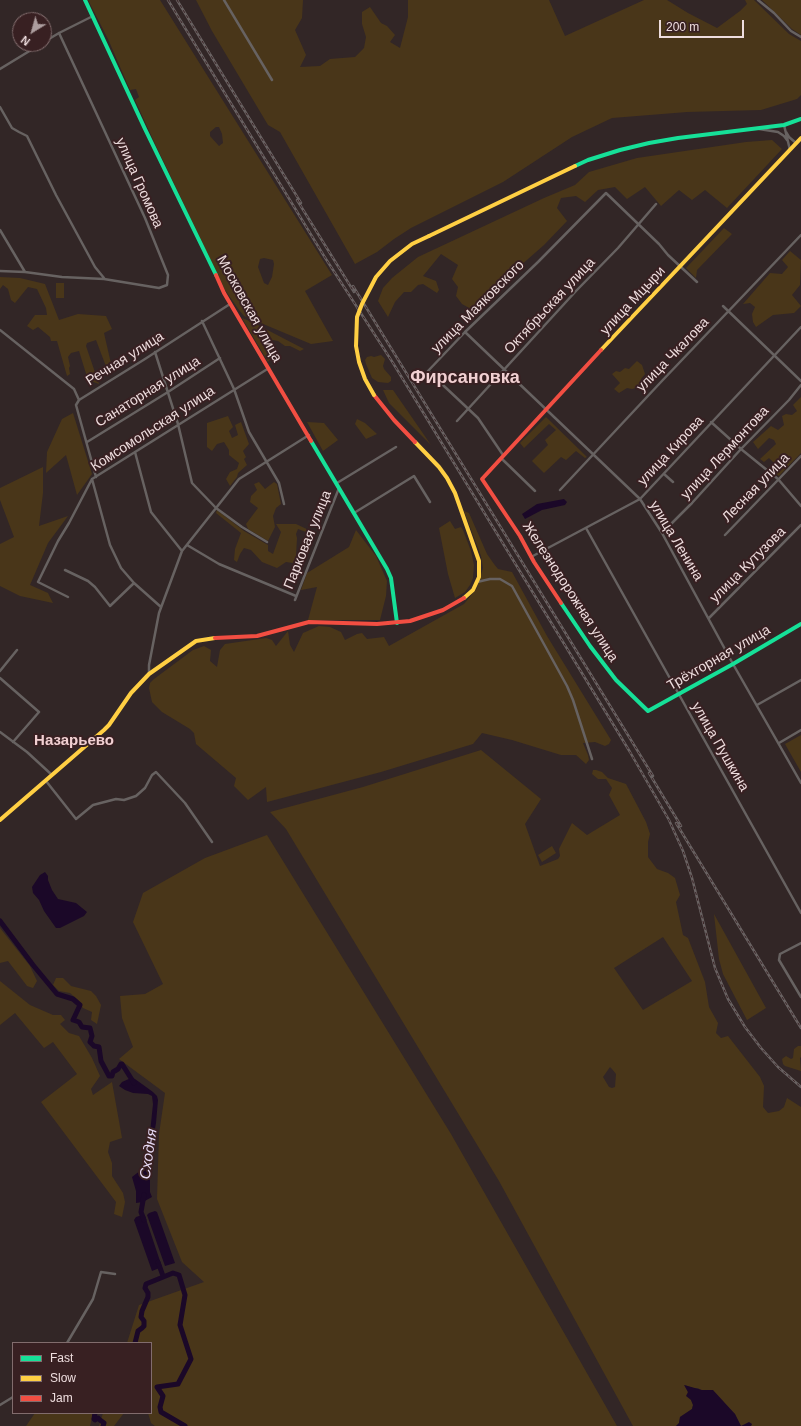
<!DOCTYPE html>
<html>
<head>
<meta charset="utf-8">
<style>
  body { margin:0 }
  #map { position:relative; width:801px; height:1426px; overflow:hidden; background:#322626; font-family:Arial,sans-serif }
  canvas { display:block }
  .legend { position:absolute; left:12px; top:1342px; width:140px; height:72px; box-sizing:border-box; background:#382022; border:1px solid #816c6d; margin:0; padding:5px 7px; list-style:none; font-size:12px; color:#eeddde }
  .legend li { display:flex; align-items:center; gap:8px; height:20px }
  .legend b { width:20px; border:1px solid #816c6d }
  .north { position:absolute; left:12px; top:12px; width:40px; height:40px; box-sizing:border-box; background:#382022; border:1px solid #816c6d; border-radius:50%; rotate:217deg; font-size:11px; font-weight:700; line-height:16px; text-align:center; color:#eeddde }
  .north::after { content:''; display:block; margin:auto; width:14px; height:18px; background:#ac9d9e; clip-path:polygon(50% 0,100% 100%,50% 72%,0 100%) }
  .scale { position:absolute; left:659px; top:20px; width:85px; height:18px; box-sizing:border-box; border:2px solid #eeddde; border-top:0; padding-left:5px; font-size:12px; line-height:14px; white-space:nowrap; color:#eeddde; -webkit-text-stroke:3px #382022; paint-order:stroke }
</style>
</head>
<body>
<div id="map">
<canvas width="801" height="1426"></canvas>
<ul class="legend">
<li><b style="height:5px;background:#16e098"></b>Fast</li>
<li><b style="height:5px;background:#ffcf43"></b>Slow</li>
<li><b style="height:5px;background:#f24e42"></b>Jam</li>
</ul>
<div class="north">N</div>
<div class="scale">200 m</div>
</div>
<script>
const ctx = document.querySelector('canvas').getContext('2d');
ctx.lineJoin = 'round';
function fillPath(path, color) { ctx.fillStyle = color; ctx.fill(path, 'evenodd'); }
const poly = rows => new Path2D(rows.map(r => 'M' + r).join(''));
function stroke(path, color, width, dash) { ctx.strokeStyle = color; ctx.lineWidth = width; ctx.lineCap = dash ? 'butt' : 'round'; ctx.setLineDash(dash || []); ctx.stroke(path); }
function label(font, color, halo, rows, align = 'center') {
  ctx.font = font + ' Arial,sans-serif'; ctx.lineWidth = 4; ctx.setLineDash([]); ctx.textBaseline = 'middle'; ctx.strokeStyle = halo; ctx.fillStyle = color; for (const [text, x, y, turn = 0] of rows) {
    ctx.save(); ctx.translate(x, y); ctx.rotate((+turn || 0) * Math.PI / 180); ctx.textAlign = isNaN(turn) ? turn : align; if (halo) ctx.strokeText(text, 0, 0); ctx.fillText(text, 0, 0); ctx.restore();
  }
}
fillPath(poly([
  [88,0,160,0,332,275,305,291,333,341,311,344,244,316,239,310,225,290,156,146,135,100,139,97,136,89,130,90,108,39],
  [216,127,219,127,222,134,223,143,219,146,210,136,210,132],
  [264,258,273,260,274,264,272,277,268,285,264,283,258,267,260,259],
  [196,0,303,0,302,18,295,30,306,55,300,67,320,66,330,59,355,57,364,48,366,37,362,24,362,12,370,7,381,23,387,26,395,35,390,42,400,48,408,17,408,0,549,0,565,36,644,0,667,0,688,13,717,28,740,11,747,4,745,0,754,0,789,34,801,41,801,95,797,99,761,110,687,112,612,118,572,137,503,182,411,228,394,239,377,252,355,264,280,132,268,125,212,31],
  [762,0,801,0,801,35,792,29],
  [772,140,782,149,727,208,705,190,692,200,679,190,661,206,645,187,627,199,615,187,598,190,585,202,576,196,561,198,557,208,567,221,544,245,471,309,462,304,456,296,458,287,452,279,458,265,441,254,423,276,436,281,439,290,437,293,423,284,418,285,411,292,404,292,395,302,388,317,378,301,383,288,392,278,418,257,544,198,575,185,589,172,637,158,746,142],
  [724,228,732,234,697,270,696,278,686,268],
  [790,251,801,260,800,285,792,295,801,306,794,313,773,315,756,327,753,322,752,314,755,307,750,303,743,304,770,273,782,274,788,267,782,260],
  [0,277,20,278,45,284,59,320,78,314,106,316,112,329,104,333,112,368,107,369,96,340,87,343,86,346,99,384,88,380,79,351,71,353,68,357,70,366,69,368,70,374,67,376,57,341,51,341,50,337,38,327,33,330,27,326,35,315,47,315,46,308,37,289,28,287,15,303,11,300,8,289,3,285,0,289],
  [56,283,64,283,64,298,56,298],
  [242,318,252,322,304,349,300,351,290,346,285,346,278,341,273,340,262,344,271,358,268,362],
  [381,355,385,359,383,366,384,369,391,377,391,381,388,383,378,382,372,378,366,364,365,360,367,357,371,356,374,357],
  [637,361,642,365,645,374,641,379,639,387,632,389,627,388,619,393,614,389,620,383,612,374,616,371,620,372,625,368,629,369],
  [383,390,393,390,431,445,389,403],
  [801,397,801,453,779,476,775,473,777,469,776,465,769,458,764,462,760,459,776,444,774,440,769,438,758,449,753,442,771,426,778,430,784,425,782,416,786,414,792,415,797,411,793,405],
  [73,413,92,474,77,495,66,455,46,473,47,452,62,419],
  [228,416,233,427,229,431,232,438,238,435,235,425,241,422,249,444,243,451,246,457,244,459,247,465,238,473,237,477,230,486,226,479,230,472,237,469,239,463,229,455,229,450,224,442,217,444,212,451,207,447,207,423],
  [546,417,587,457,585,458,576,451,566,460,561,457,544,473,532,461,548,445,545,440,556,430,549,424,524,448,520,443],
  [357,419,365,423,377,434,366,439,355,424],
  [307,422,324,423,338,440,323,451],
  [43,467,43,493,39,526,68,516,48,543,30,585,48,593,53,603,20,596,0,586,0,544,14,537,0,500,0,488],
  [259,482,265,489,274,482,277,484,281,504,276,508,273,516,275,527,268,541,248,529,246,524,258,508,250,502,251,496,257,490,254,484],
  [217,510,244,531,268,545,268,551,273,554,281,532,276,524,296,524,315,533,314,535,298,529,296,534,297,538,296,556,293,563,286,562,277,568,262,562,251,550,244,548,240,554,237,562,234,560,235,549,241,533,216,513],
  [464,511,469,513,487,554,494,564,498,569,512,572,547,636,611,740,609,744,605,746,595,742,583,743,588,755,589,760,586,764,576,755,561,755,512,740,482,733,473,744,381,772,267,802,266,787,248,800,234,786,236,778,196,744,194,733,190,729,162,712,152,702,149,688,150,683,154,679,193,650,204,646,211,650,210,661,217,667,220,650,225,644,266,638,272,640,276,646,288,631,290,645,294,652,303,633,319,626,330,627,341,632,345,640,357,634,362,633,367,639,384,637,389,646,464,604,477,588,483,568,481,556],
  [450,521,455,529,461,527,463,530,471,551,474,565,473,578,470,585,465,592,455,598,448,574,439,528],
  [356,530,376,556,387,581,386,596,380,620,308,620,317,587,301,590,307,573,349,547],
  [801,735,801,772,785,744],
  [481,750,541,799,525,824,540,866,558,859,560,856,559,849,572,823,587,835,620,815,609,795,612,788,606,779,598,779,592,774,593,770,596,770,602,772,608,778,626,784,646,822,650,834,648,842,648,857,657,869,668,873,675,878,680,895,676,902,683,935,688,938,705,982,709,1007,718,1023,716,1033,721,1038,728,1036,760,1077,764,1086,763,1107,768,1113,779,1111,784,1107,787,1098,801,1107,801,1426,751,1426,752,1424,741,1426,735,1414,730,1410,698,1388,693,1388,685,1385,693,1405,692,1409,680,1417,679,1423,676,1426,633,1426,499,1181,286,829,270,812,363,787],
  [663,937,692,981,643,1010,614,968],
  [610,1067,612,1069,616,1074,615,1087,612,1088,609,1087,603,1077],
  [267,835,451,1134,617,1426,155,1426,151,1423,148,1413,151,1413,151,1343,127,1343,139,1305,204,1282,182,1262,157,1199,159,1134,165,1093,119,1059,133,1047,122,1018,120,996,145,994,163,984,133,922,143,893,205,858],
  [552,846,556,853,542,862,538,855],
  [714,914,766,1008,747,1020,723,974,719,959],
  [0,928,30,966,37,981,33,988,27,986,8,961,0,963],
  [56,978,63,978,71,986,91,991,96,996,101,1005,97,1024,91,1020,92,1012,83,1008,78,1000,70,993,59,991,53,985],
  [0,981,30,1005,53,1015,61,1015,65,1020,60,1024,69,1033,79,1036,92,1058,100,1076,91,1089,93,1095,112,1082,122,1138,110,1142,108,1152,112,1163,112,1176,123,1193,125,1202,122,1217,114,1214,116,1202,41,1102,77,1074,53,1042,44,1048,15,1013,0,1025],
  [798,1046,801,1046,801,1057,800,1058,801,1071,785,1066,783,1064,782,1059,786,1056,791,1059,793,1058,794,1049],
  [35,1413,93,1413,90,1426,26,1426],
  [103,1413,124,1413,114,1426,99,1426]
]), '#493619');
fillPath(poly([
  [564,499,567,502,565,505,542,510,525,519,522,514,537,504],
  [45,872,48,876,48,880,52,890,58,899,76,903,87,912,84,916,60,928,56,928,44,911,39,900,33,893,32,887,40,875],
  [131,1078,135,1079,153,1092,157,1096,158,1100,156,1123,150,1157,150,1192,152,1197,143,1202,136,1203,136,1191,132,1177,145,1167,147,1162,153,1104,152,1096,148,1094,133,1093,125,1090,119,1086,122,1082],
  [155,1211,157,1212,175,1263,165,1266,147,1215,149,1213],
  [142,1215,145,1216,162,1267,152,1271,134,1220,136,1217],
  [684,1385,702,1390,713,1390,735,1414,741,1426,749,1422,752,1424,751,1426,676,1426,679,1423,680,1417,692,1409,693,1405,691,1400,686,1396,688,1392]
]), '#1b0828');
stroke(poly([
  [0,921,33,965,57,994,73,999,80,1005,73,1020,79,1022,82,1027,90,1028,92,1036,90,1042,94,1046,99,1047,101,1061,109,1076,112,1076,113,1072,118,1069,121,1064,122,1064,134,1083],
  [144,1195,141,1212,144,1220],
  [158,1262,163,1276],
  [135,1343,138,1331,142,1328,144,1326,144,1321,141,1317,142,1311,148,1297,148,1293,145,1288,146,1284,173,1273,179,1275,185,1295,180,1325,191,1359,178,1384,157,1387,163,1396,160,1407,161,1412,185,1426],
  [95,1413,94,1419,95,1420,98,1418,100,1420,104,1423,103,1426]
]), '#1b0828', 5);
stroke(poly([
  [224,0,272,80],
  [758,0,774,13,791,31,801,37],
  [44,42,59,33,93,16],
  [0,69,41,44],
  [0,107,12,128,19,132,27,136,56,195,95,267,104,278],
  [784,125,790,150],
  [759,129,778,132,784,136,787,140],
  [786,132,789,137,796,143],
  [0,230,25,272],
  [0,271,25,272,62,277,104,279,159,288,167,285,168,275,145,218,59,33],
  [723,306,801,381],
  [202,321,234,389,249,432,279,483,284,504],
  [0,330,74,389,79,400,145,359,230,304],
  [465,332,640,499,662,533,733,664,801,783],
  [155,352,178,424,192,483,216,508,242,527,267,542],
  [79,400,76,405,96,477],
  [457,421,576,291,618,248,656,204],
  [711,422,741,449,778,479,801,506],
  [87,442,168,392,220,358],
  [135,452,151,512,182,551],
  [503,455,478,418,428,371,465,332,538,262,606,193,659,244,668,255,697,282],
  [501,458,535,491],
  [664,474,673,482],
  [92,479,110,545,121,568,134,583,161,607],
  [337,483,396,447],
  [560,490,660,383,801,235],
  [354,513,414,476,430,502],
  [586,528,801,913],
  [662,533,692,503,741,449,789,400,801,385],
  [725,535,801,456],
  [187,545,219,564,296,596],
  [531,557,640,499,801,327],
  [65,570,88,581,95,587,110,606,134,583],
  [477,582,490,579,500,579,512,586,567,686,573,700,592,759],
  [68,597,38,582,58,541,69,523,92,479,269,368],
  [295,600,339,488],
  [709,618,801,525],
  [0,671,17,650],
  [149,674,149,665,159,613,182,551,239,479,309,435],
  [0,678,39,712,13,742],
  [757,705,801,680],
  [0,732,27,752,52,775],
  [779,743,801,730],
  [46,781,76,819,93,805,116,799,124,800,136,796,145,788,152,775,156,772,185,803,212,842],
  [801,943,780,954,779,960,801,997],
  [67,1343,93,1299,101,1272,115,1274],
  [0,1405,13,1397]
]), '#676261', 2.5);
stroke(poly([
  [85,0,145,129,216,275],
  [575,166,588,160,620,150,649,143,678,138,784,125,801,119],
  [311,441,387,569,391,578,397,623],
  [561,603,590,646,616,680,648,711,733,664,801,624]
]), '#16e098', 4);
stroke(poly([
  [429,236,575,166],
  [601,350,801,138],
  [415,442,439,467,447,478,455,493,479,561,479,577,473,590,464,598],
  [0,820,104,730,109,725,131,693,149,674,196,641,215,638]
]), '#ffcf43', 4);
stroke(poly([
  [216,275,224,293,311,441],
  [374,395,394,420,415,442],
  [561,603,534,562,520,536,482,479,601,350],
  [215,638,257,636,309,622,377,624,410,621,443,610,464,598]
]), '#f24e42', 4);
const rail = poly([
  [168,0,324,256,393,363,630,752,669,820,683,851,692,878,715,968,728,999,745,1027,761,1048,778,1067,801,1087],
  [177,0,301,203],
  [297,200,354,292],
  [353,286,653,776],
  [649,773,681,826],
  [676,823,801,1028]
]);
stroke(rail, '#696262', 2.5);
stroke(rail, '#382022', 1, [3]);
stroke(poly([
  [374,395,365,379,359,362,356,346,357,317,362,304,376,277,390,261,412,244,429,236]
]), '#ffcf43', 4);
label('14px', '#eeddde', '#382022', [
  ["улица Громова",139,183,66],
  ["улица Мцыри",633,301,-47],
  ["Октябрьская улица",550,306,-47],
  ["улица Маяковского",478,307,-45],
  ["Московская улица",249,309,61],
  ["улица Чкалова",673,355,-46],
  ["Речная улица",125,359,-32],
  ["Санаторная улица",148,392,-32],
  ["Комсомольская улица",153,429,-33],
  ["улица Кирова",671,451,-47],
  ["улица Лермонтова",725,453,-47],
  ["Лесная улица",756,488,-46],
  ["Парковая улица",308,540,-68],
  ["улица Ленина",676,541,59],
  ["улица Кутузова",748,565,-45],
  ["Железнодорожная улица",570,592,57],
  ["Трёхгорная улица",719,658,-30],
  ["улица Пушкина",720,747,60]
]);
label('bold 15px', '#f1d0d2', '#382022', [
  ["Назарьево",74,741]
]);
label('italic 15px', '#e7daf5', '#382022', [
  ["Сходня",149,1154,-82]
]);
label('bold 18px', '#f1d0d2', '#382022', [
  ["Фирсановка",465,378]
]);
</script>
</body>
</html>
